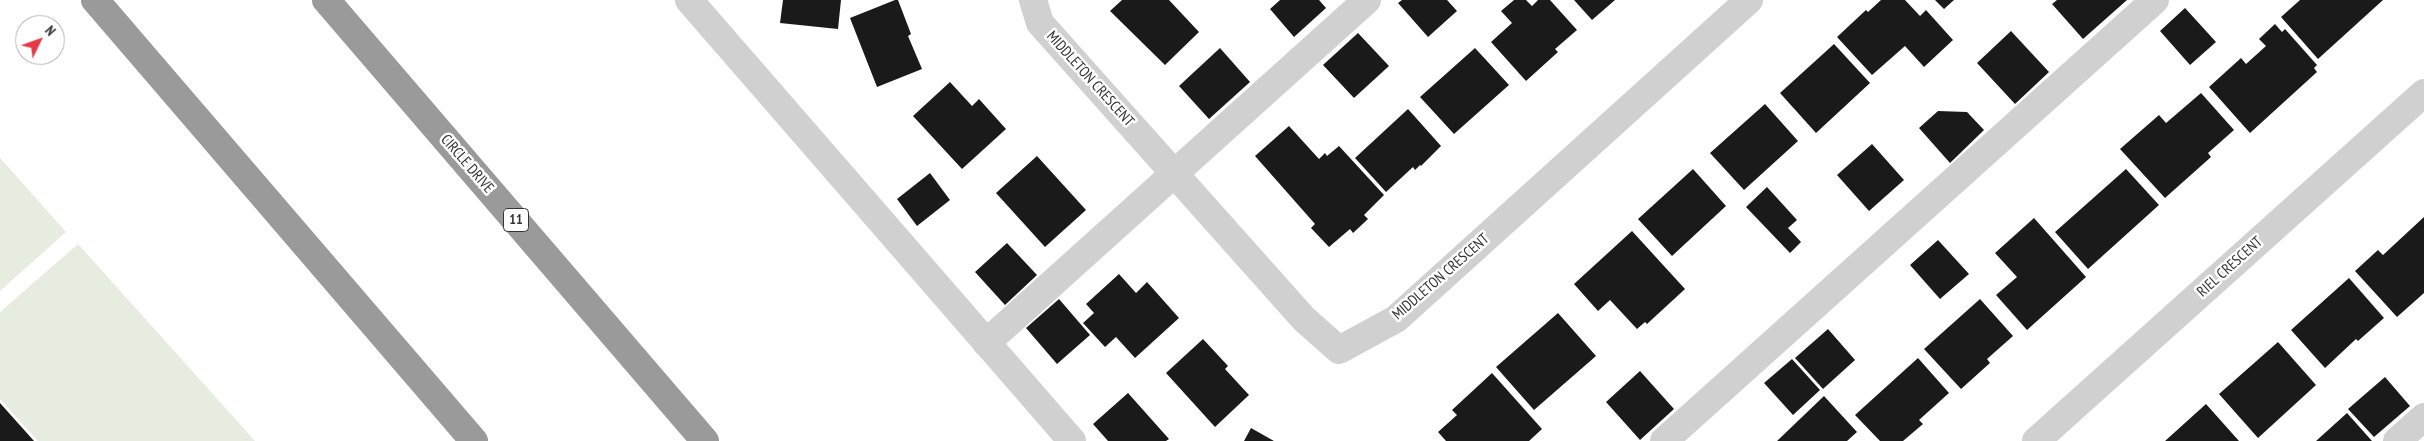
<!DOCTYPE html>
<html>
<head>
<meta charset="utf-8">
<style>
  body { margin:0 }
  #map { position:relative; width:2424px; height:441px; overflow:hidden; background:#fff; font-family:"PT Sans Narrow",sans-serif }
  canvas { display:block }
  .north { position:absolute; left:15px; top:15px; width:50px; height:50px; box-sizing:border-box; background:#fff; border:1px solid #adadad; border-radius:50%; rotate:48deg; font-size:14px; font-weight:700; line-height:20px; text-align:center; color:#333 }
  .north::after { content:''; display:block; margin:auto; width:18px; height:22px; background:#e63946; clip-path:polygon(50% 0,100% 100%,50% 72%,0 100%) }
</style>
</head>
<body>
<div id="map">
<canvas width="2424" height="441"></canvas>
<div class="north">N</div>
</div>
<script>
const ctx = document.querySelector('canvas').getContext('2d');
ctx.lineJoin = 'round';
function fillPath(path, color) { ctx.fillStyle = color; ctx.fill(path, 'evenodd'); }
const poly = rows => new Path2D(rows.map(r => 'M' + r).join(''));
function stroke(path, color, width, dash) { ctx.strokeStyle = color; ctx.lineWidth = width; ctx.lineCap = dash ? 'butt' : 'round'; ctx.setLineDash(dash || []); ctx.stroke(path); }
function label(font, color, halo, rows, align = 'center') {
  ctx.font = font + ' "PT Sans Narrow",sans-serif'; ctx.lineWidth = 5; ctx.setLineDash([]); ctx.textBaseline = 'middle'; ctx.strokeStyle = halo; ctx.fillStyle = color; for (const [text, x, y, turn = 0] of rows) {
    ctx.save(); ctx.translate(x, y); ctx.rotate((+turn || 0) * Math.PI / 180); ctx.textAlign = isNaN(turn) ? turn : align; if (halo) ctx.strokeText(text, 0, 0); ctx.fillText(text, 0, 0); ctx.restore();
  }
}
fillPath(poly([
  [0,158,66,232,0,291],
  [78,244,255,441,38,441,0,399,0,312]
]), '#e6ecdf');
fillPath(poly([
  [783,0,841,0,838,29,780,23],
  [895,0,898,0,911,34,908,36,922,69,877,87,850,18],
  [1122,0,1169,0,1199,32,1165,65,1110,11],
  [1280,0,1319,0,1326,8,1294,37,1270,9],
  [1402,0,1447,0,1457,11,1428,37,1398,3],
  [1514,0,1526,0,1532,6,1538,0,1550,0,1577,30,1555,49,1558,52,1526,81,1491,42,1512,23,1501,11],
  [1574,0,1615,0,1592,20],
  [1881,0,1905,0,1920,16,1926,10,1953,40,1924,67,1905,46,1872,75,1837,37,1866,10,1868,12],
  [1935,0,1954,0,1944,9],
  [2057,0,2127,0,2083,39,2052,4],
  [2300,0,2383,0,2318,59,2281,17],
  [2185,8,2216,42,2190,65,2160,31],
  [2275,24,2282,32,2285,29,2317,65,2314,68,2317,72,2250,133,2209,87,2241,58,2246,64,2266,46,2259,39],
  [2011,31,2049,72,2015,104,1977,63],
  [1358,33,1389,66,1354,98,1323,65],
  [1834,44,1870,83,1816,133,1780,93],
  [1220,48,1250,82,1209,119,1179,86],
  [1475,48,1509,85,1454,134,1420,97],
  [950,82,972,106,979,99,1006,129,962,169,913,116],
  [2201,93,2234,130,2208,153,2211,157,2165,198,2120,149,2159,115,2166,123],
  [1765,104,1798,141,1744,190,1710,153],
  [1408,109,1441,146,1421,166,1420,165,1415,170,1413,167,1386,192,1355,158],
  [1938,111,1967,112,1984,130,1950,163,1919,128],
  [1289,126,1319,159,1325,153,1327,156,1339,146,1384,195,1364,215,1368,219,1353,233,1350,229,1329,247,1311,228,1315,224,1255,156],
  [1872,144,1904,180,1869,211,1837,175],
  [1037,156,1086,210,1045,247,996,193],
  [1693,169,1726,206,1672,256,1638,219],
  [2126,169,2159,205,2088,269,2055,232],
  [930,173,950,200,917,226,897,199],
  [1767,187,1797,220,1788,228,1801,242,1790,253,1746,207],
  [2424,217,2424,293,2397,317,2355,271,2378,250,2383,255],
  [2034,218,2086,277,2027,330,1996,295,2017,277,1995,253],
  [1632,231,1685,289,1647,324,1645,322,1637,329,1610,300,1598,311,1574,284],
  [1938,240,1969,274,1940,299,1910,265],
  [1007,243,1037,275,1005,305,975,272],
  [1119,274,1136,293,1147,282,1179,318,1135,358,1116,337,1105,347,1083,323,1094,313,1086,304],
  [2349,278,2384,318,2358,341,2356,339,2325,368,2291,330],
  [1059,299,1090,335,1057,364,1026,328],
  [1980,299,2013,336,1987,359,1990,363,1961,389,1924,349],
  [1558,313,1596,356,1534,410,1496,367],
  [1828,329,1855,360,1823,389,1795,358],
  [1203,339,1228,366,1225,369,1249,395,1215,427,1166,373],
  [2278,342,2316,385,2258,438,2219,394],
  [1918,358,1949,393,1919,420,1923,424,1903,441,1880,441,1855,415],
  [1792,359,1820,390,1793,415,1764,383],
  [1640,371,1674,409,1640,440,1606,402],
  [1492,373,1542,429,1529,441,1446,441,1438,432,1457,415,1452,410],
  [2385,377,2410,406,2374,437,2348,409],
  [1128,393,1169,439,1166,441,1108,441,1093,424],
  [1824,396,1857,432,1847,441,1777,441],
  [0,403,34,441,0,441],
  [2206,404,2239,441,2165,441],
  [2347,413,2372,441,2316,441],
  [1251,428,1274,441,1244,441]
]), '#1a1a1a');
stroke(poly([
  [689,0,1072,441],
  [1033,0,1040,23,1304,319,1339,350,1396,319,1749,0],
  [986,343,1367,0],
  [1664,441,2155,0],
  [2036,441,2424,93],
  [2397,441,2424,417]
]), '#d0d0d0', 28);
stroke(poly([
  [95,0,474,441],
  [326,0,705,441]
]), '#9a9a9a', 28);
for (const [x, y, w] of [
  [516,220,25]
]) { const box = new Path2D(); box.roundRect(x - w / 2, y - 11.5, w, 23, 4); ctx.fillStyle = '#fff'; ctx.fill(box); stroke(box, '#333', 1); }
label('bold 14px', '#333', null, [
  ["11",516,220]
]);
label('15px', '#333', '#fff', [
  ["MIDDLETON CRESCENT",1090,79,48],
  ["CIRCLE DRIVE",467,164,49],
  ["RIEL CRESCENT",2230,267,-42],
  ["MIDDLETON CRESCENT",1441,277,-41]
]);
</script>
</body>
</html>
